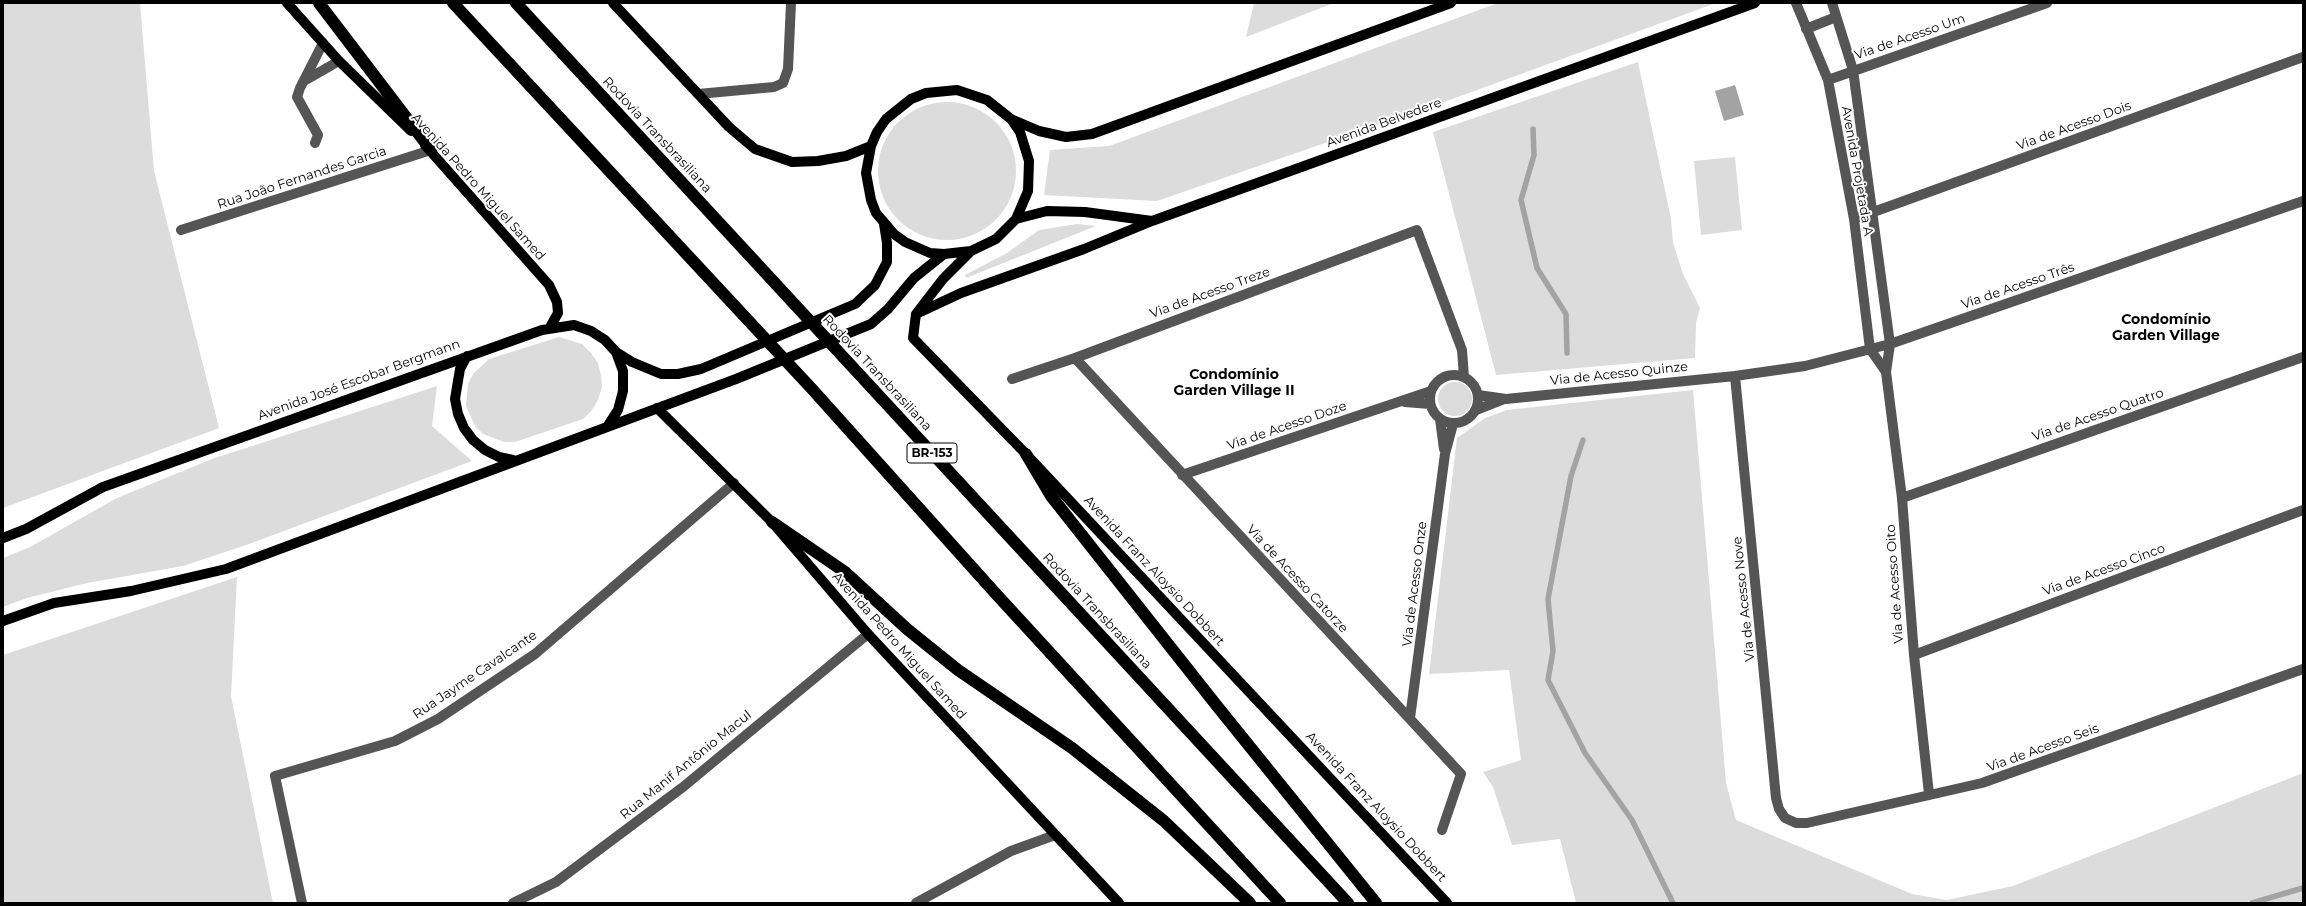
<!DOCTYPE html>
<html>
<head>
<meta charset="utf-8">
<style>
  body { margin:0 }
  #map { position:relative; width:2306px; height:906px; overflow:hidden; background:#fff; font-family:Montserrat,sans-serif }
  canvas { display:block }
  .frame { position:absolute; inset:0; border:4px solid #000; pointer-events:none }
</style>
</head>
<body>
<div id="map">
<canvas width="2306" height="906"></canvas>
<div class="frame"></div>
</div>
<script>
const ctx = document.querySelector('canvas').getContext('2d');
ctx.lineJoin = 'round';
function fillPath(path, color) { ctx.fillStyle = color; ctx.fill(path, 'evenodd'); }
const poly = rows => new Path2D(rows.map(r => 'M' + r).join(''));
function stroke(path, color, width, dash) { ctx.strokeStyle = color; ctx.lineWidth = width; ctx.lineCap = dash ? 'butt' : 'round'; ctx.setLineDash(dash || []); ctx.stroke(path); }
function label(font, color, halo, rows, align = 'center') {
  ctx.font = font + ' Montserrat,sans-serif'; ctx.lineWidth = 4; ctx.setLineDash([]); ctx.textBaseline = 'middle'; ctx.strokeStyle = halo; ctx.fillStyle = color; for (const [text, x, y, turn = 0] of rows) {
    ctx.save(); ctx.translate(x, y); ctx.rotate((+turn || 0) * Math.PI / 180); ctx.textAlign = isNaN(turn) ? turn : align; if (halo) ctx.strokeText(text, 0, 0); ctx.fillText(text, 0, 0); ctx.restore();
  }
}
fillPath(poly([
  [3,3,140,3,154,171,219,428,3,508],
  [1254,3,1334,3,1246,37],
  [1498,3,1716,3,1444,102,1157,201,1044,195,1050,150,1109,146],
  [1638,62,1671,219,1673,243,1683,274,1700,308,1696,323,1695,358,1496,375,1433,132],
  '878 171a69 69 0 1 1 138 0a69 69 0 1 1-138 0Z',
  [1735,157,1742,230,1701,235,1694,161],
  [1077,224,1096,226,966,278,965,275,1007,253,1039,230],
  [559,337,582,344,591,353,598,363,601,375,602,387,598,400,592,410,583,419,515,442,504,442,483,434,475,426,466,406,468,384,473,374,489,359],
  '1438 399a17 17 0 1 1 34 0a17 17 0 1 1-34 0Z',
  [437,386,432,426,472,461,249,544,183,566,87,583,27,598,3,607,3,558,30,547,117,498,212,459],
  [1693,390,1726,783,1736,820,1912,894,1947,900,2013,886,2303,773,2303,903,1576,903,1560,839,1512,845,1493,787,1483,772,1521,760,1509,670,1429,674,1457,438,1485,418,1507,410],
  [237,577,231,696,273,903,3,903,3,655]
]), '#dcdcdc');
fillPath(poly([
  [1735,85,1744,115,1724,121,1715,91]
]), '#a3a3a3');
stroke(poly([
  [1533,129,1534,155,1521,200,1537,268,1566,314,1567,353],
  [1583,440,1571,476,1548,599,1553,651,1548,680,1585,753,1632,820,1673,903],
  [2252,903,2303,888]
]), '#a3a3a3', 5.5);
stroke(poly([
  [1796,3,1828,80,1854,219,1870,349,1886,372],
  [1832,3,1853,70,1890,344,1886,372,1902,498,1914,655,1929,794],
  [1806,29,1836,17],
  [1828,80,2047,3],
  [304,81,339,61],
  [698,94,774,87,783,83,788,69,791,3],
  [315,143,318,135,297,97,300,88,323,43],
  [1854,219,2303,57],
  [181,230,431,150],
  [1075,358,1461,774,1442,830],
  '1430 399a24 24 0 1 1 48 0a24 24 0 1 1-48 0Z',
  [1735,376,1776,798,1779,809,1785,818,1796,823,1807,823,1982,783,2303,669],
  [1012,379,1075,358,1417,230,1462,350,1464,377],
  [1478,395,1506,399,1735,376,1805,366,1890,344,2303,201],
  [1405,402,1430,404],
  [1476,410,1504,399],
  [1440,419,1444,449],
  [1182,475,1431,391],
  [1902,498,2303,357],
  [1914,655,2303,510],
  [1410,718,1445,454,1453,424],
  [302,903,275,776,395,741,438,719,535,654,734,483],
  [513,903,556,882,683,787,868,634],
  [916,903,1011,851,1055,835]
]), '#555', 10);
stroke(poly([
  [287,3,339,61,411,131],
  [613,3,729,127,755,149,792,162,818,161,846,156,871,146,877,132,886,119,911,99,926,93,957,90,987,100,1011,119,1020,132,1029,161,1028,191,1016,219,996,239,971,251,944,254,930,253,905,242,894,234,876,213,871,200,866,173,871,146],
  [1011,119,1039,131,1066,137,1092,134,1451,3],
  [425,145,549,285,557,302,558,313,549,329],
  [1016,219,1047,211,1085,212,1152,221],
  [971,251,943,279,916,314,913,338,1026,454,1447,903],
  [916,314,961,293,1084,249,1152,221,1755,3],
  [467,356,460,369,455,399,458,414,464,428,473,440,485,450,499,457,513,460],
  [657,408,772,522,868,634,1119,903],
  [607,427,618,410,623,391,623,371,616,352],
  [3,538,26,529,103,487,542,330,574,325,591,331,605,340,616,352,632,362,661,374,678,374,701,369,855,304,875,285,887,262,887,243,884,224],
  [3,621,54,603,131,591,226,569,736,379,871,324,888,309,914,278,944,254]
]), '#000', 10);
stroke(poly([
  [319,3,431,150],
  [453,3,812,389,997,595,1280,903],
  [516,3,1348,903],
  [1026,454,1051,496,1217,706,1376,903],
  [772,522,845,572,907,629,958,670,1072,748,1164,821,1250,903]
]), '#000', 12);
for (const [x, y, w] of [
  [932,453,50]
]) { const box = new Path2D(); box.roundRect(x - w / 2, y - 10, w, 20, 3); ctx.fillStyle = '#fff'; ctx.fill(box); stroke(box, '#000', 1); }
label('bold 12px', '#000', null, [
  ["BR-153",932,453]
]);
label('13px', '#000', '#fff', [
  ["Via de Acesso Um",1910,37,-19],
  ["Avenida Belvedere",1384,123,-20],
  ["Via de Acesso Dois",2074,126,-20],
  ["Rodovia Transbrasiliana",657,135,47],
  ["Avenida Projetada A",1857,171,80],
  ["Rua João Fernandes Garcia",302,178,-18],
  ["Avenida Pedro Miguel Samed",478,187,48],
  ["Via de Acesso Três",2018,286,-19],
  ["Via de Acesso Treze",1210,293,-20],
  ["Rodovia Transbrasiliana",877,373,47],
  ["Via de Acesso Quinze",1619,374,-6],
  ["Avenida José Escobar Bergmann",359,380,-20],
  ["Via de Acesso Quatro",2098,415,-19],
  ["Via de Acesso Doze",1287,426,-19],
  ["Via de Acesso Cinco",2104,570,-20],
  ["Avenida Franz Aloysio Dobbert",1154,571,47],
  ["Via de Acesso Catorze",1297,579,47],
  ["Via de Acesso Onze",1415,584,-83],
  ["Via de Acesso Oito",1895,584,-94],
  ["Via de Acesso Nove",1744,599,-96],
  ["Rodovia Transbrasiliana",1097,611,47],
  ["Avenida Pedro Miguel Samed",899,646,48],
  ["Rua Jayme Cavalcante",475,675,-34],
  ["Via de Acesso Seis",2043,748,-20],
  ["Rua Manif Antônio Macul",686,765,-39],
  ["Avenida Franz Aloysio Dobbert",1376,807,47]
]);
label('bold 14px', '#000', '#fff', [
  ["Condomínio",2166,320],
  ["Garden Village",2166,336],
  ["Condomínio",1234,375],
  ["Garden Village II",1234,391]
]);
</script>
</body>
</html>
